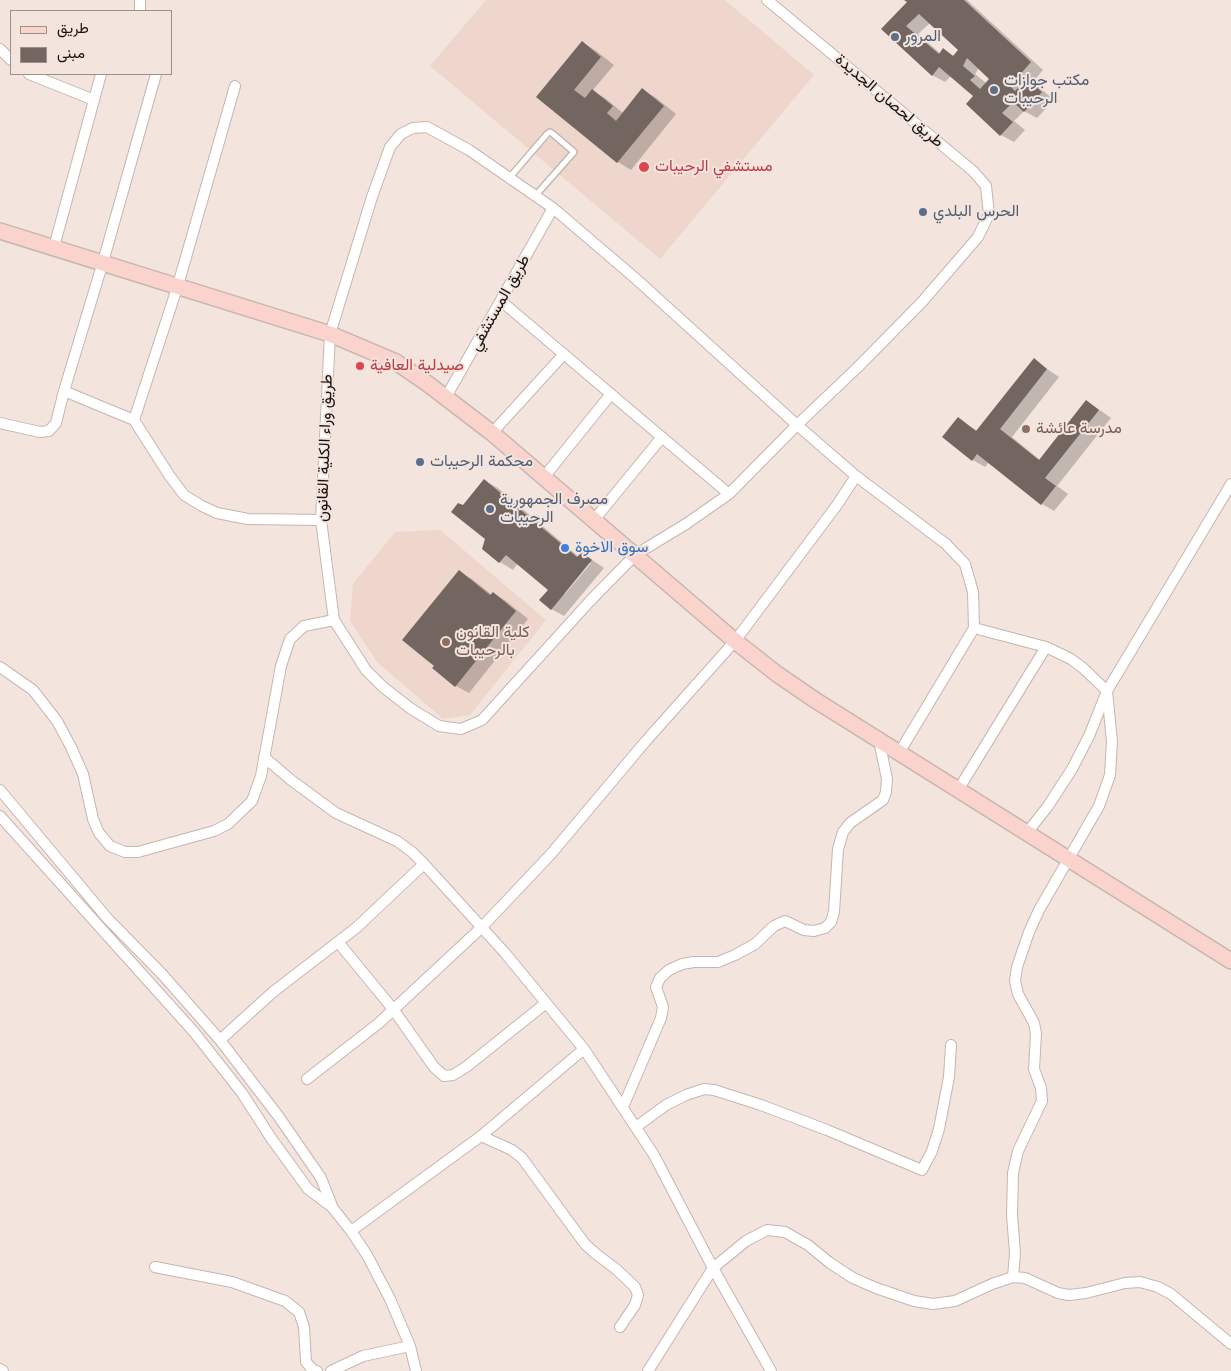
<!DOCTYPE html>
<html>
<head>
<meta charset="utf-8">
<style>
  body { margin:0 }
  #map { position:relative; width:1231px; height:1371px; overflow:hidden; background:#f3e4dd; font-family:Helvetica,Vazirmatn,sans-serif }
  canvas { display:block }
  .legend { position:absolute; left:10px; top:10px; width:162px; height:65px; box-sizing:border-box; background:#f3e4dd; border:1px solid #9c908b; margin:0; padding:6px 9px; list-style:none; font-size:15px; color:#191311 }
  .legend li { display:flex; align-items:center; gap:10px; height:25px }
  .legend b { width:25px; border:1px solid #9c908b }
</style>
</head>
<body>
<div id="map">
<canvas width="1231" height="1371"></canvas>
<ul class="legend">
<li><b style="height:6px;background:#fbd3cd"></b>طريق</li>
<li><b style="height:14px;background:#736660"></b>مبنى</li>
</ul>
</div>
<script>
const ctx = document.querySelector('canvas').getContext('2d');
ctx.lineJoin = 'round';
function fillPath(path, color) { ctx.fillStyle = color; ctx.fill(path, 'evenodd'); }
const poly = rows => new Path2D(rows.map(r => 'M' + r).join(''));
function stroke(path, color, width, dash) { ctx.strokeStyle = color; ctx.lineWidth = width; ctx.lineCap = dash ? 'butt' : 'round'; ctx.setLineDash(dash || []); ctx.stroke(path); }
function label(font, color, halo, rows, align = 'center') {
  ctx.font = font + ' Helvetica,Vazirmatn,sans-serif'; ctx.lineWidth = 4; ctx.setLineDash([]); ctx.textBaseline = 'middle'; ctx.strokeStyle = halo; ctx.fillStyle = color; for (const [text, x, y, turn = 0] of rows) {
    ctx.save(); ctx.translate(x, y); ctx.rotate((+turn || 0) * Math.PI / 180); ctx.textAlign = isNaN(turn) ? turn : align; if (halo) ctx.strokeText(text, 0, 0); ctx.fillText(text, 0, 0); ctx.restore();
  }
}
fillPath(poly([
  [486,0,725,0,814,75,660,259,430,66],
  [440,530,546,620,470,715,443,719,377,662,350,621,353,584,395,532]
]), '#eed6cc');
fillPath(poly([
  [906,0,967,0,1043,70,1032,83,1040,88,1054,100,1037,118,1024,111,1014,121,1025,130,1014,142,1001,135,975,95,951,76,945,82,932,75,883,29,908,2],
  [930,23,959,50,954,56,943,50,941,54,918,34],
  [979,68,991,79,986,83,975,74],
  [583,43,595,50,614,65,592,91,605,98,623,113,642,90,655,97,676,114,631,170,618,162,538,97],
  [1034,360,1059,377,1012,437,1040,460,1087,401,1111,418,1057,486,1068,494,1054,511,1042,504,989,462,985,467,973,460,958,419,978,431],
  [485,481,498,488,579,557,582,553,604,568,564,616,551,609,550,590,518,563,513,570,500,562,483,548,487,538,464,506],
  [588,563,591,563,565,594,563,592],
  [459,572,472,579,492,595,493,593,506,601,528,619,469,693,456,686]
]), '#0003');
fillPath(poly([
  [904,0,964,0,1031,62,1010,86,1015,91,1027,79,1042,92,1024,112,1013,102,1002,113,1013,122,1000,136,966,104,973,96,939,67,932,76,881,29,907,2],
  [919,14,958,50,953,56,943,48,939,54,906,26],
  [967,58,989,79,980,89,970,80,975,76,963,66],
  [582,41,601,57,574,90,585,98,592,89,613,106,607,113,616,121,642,88,664,106,617,163,536,97],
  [1034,358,1047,369,1000,429,1039,460,1086,400,1099,410,1045,478,1056,486,1041,505,977,454,972,461,942,437,958,417,976,431],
  [484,479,577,557,582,552,592,560,551,610,539,600,548,590,506,555,499,563,482,549,485,539,451,512,458,503,463,505],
  [459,570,490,595,493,592,516,611,455,687,432,668,434,666,402,640]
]), '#736660');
const lane = poly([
  [510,177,547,134,550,132,553,134,574,152,535,196]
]);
const street = poly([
  [140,0,140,11],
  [767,0,973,171,986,186,989,214,978,237,922,302,858,367,797,425,729,494,686,524,635,555,590,601,482,720,461,729,439,726,410,708,383,687,366,670,334,620,321,520,330,334,372,197,390,147,401,134,413,128,427,127,469,150,553,208,635,278,797,425,856,476,946,544,965,564,973,592,974,628,899,753],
  [0,49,11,60],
  [29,74,94,100,54,247],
  [235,86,178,285,134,420,169,475,184,495,202,506,217,513,248,519,321,520],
  [94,100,101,74],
  [501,301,729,494],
  [446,397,553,208],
  [134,420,64,391,103,262,156,74],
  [0,423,40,432,49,431,56,423,64,391],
  [492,433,564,354],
  [544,477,611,394],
  [594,520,662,437],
  [974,628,1046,647,1071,659,1083,668,1107,691,1112,741,1110,775,1099,806,1039,910,1029,932,1017,967,1015,981,1018,994,1034,1023,1036,1034,1034,1069,1041,1088,1042,1101,1018,1151,1013,1173,1012,1215,1015,1253,1013,1277],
  [0,667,33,690,57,721,71,747,83,774,93,819,99,833,110,846,125,852,138,852,214,831,228,824,252,801,261,776,281,666,290,639,304,626,334,620],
  [264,757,291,780,336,813,397,841,412,852,424,864],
  [0,790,107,918,162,974,220,1040,279,1117,321,1178,332,1206],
  [958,790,1046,647],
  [0,816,194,1032,242,1093,271,1138,308,1189,332,1207,351,1231,367,1255,390,1299,410,1346,416,1371],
  [1026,834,1048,806,1072,769,1089,736,1107,691,1231,484],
  [338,942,393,1009,434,1067,444,1076,453,1075,466,1067,546,1003],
  [220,1040,273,992,356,928,424,864,505,953,584,1049,654,1155,713,1268,771,1371],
  [307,1079,379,1023,481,928,551,854,645,742,735,641,837,505,856,476],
  [623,1107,661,1018,663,1007,656,987,660,978,669,970,682,964,694,962,718,962,735,955,755,944,774,926,785,921,804,930,814,931,825,928,831,922,834,912,838,849,843,832,850,823,883,800,886,792,887,779,879,740],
  [636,1127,666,1105,686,1095,704,1089,714,1090,761,1105,827,1130,922,1170,932,1151,939,1129,949,1077,951,1045],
  [481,1136,512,1150,522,1158,585,1244,596,1254,616,1269,635,1287,638,1295,635,1305,620,1327],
  [351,1231,481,1136,584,1049],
  [155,1267,232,1282,285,1301,299,1312,304,1327,306,1362,313,1370,317,1371],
  [0,1369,3,1371],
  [331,1371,363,1356,410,1346],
  [648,1371,713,1268,746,1241,767,1230,785,1232,808,1245,830,1263,853,1278,876,1288,914,1301,933,1304,955,1301,992,1284,1013,1277,1025,1278,1058,1293,1069,1295,1086,1293,1125,1283,1140,1282,1158,1287,1171,1294,1231,1344]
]);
const secondary = poly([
  [0,231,330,334,396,362,428,384,492,433,735,641,777,674,815,700,1231,961]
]);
stroke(lane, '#c5b6af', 8);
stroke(street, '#c5b6af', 12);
stroke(secondary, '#c5b6af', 18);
stroke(lane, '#fff', 5);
stroke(street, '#fff', 10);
stroke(secondary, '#fbd3cd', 15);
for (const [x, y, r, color] of [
  [895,37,5,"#5c6f8a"],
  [994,90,5,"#5c6f8a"],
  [644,167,6,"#e0444e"],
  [923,212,5,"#5c6f8a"],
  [360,366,5,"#e0444e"],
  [1026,429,5,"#8d6e63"],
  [420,462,5,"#5c6f8a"],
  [490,509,5,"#5c6f8a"],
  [565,548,5,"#3f7fe0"],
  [446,642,5,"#8d6e63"]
]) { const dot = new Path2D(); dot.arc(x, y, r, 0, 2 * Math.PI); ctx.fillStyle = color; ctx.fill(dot); stroke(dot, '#f3e4dd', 2); }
label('16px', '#4e5e75', '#f3e4dd', [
  ["المرور",905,37],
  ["مكتب جوازات",1004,81],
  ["الرحيبات",1004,99],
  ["الحرس البلدي",933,212],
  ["محكمة الرحيبات",430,462],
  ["مصرف الجمهورية",500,500],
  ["الرحيبات",500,518]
], 'left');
label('16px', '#191311', '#f3e4dd', [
  ["طريق لحصان الجديدة",889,101,40],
  ["طريق المستشفي",500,303,-61],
  ["طريق وراء الكلية القانون",325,448,-88]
]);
label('16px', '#be3a42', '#f3e4dd', [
  ["مستشفي الرحيبات",655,167],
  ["صيدلية العافية",370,366]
], 'left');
label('16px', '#785e54', '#f3e4dd', [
  ["مدرسة عائشة",1036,429],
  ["كلية القانون",456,633],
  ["بالرحيبات",456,651]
], 'left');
label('16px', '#366cbe', '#f3e4dd', [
  ["سوق الاخوة",575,548]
], 'left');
</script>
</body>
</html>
